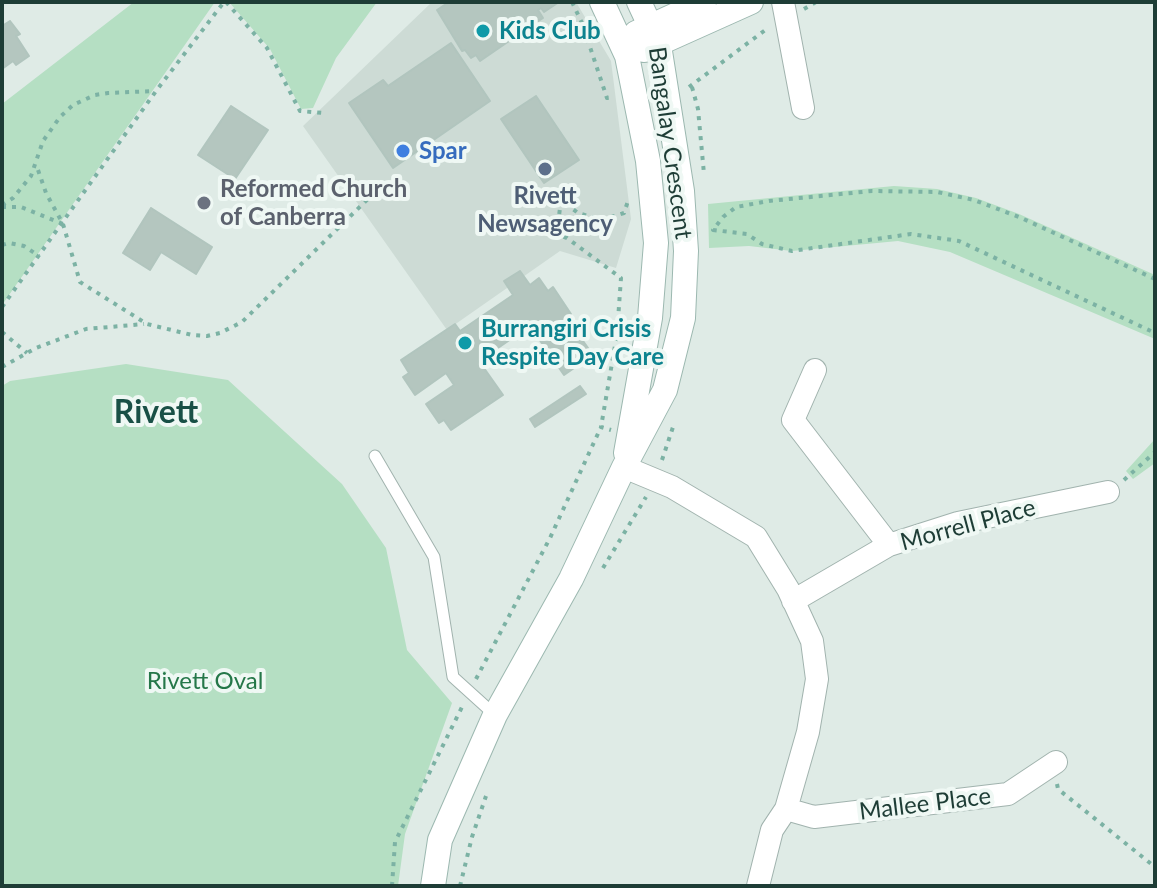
<!DOCTYPE html>
<html>
<head>
<meta charset="utf-8">
<style>
  body { margin:0 }
  #map { position:relative; width:1157px; height:888px; overflow:hidden; background:#dfebe6; font-family:Lato,sans-serif }
  canvas { display:block }
  .frame { position:absolute; inset:0; border:4px solid #1e3d36; pointer-events:none }
</style>
</head>
<body>
<div id="map">
<canvas width="1157" height="888"></canvas>
<div class="frame"></div>
</div>
<script>
const ctx = document.querySelector('canvas').getContext('2d');
ctx.lineJoin = 'round';
function fillPath(path, color) { ctx.fillStyle = color; ctx.fill(path, 'evenodd'); }
const poly = rows => new Path2D(rows.map(r => 'M' + r).join(''));
function stroke(path, color, width, dash) { ctx.strokeStyle = color; ctx.lineWidth = width; ctx.lineCap = dash ? 'butt' : 'round'; ctx.setLineDash(dash || []); ctx.stroke(path); }
function label(font, color, halo, rows, align = 'center') {
  ctx.font = font + ' Lato,sans-serif'; ctx.lineWidth = 8; ctx.setLineDash([]); ctx.textBaseline = 'middle'; ctx.strokeStyle = halo; ctx.fillStyle = color; for (const [text, x, y, turn = 0] of rows) {
    ctx.save(); ctx.translate(x, y); ctx.rotate((+turn || 0) * Math.PI / 180); ctx.textAlign = isNaN(turn) ? turn : align; if (halo) ctx.strokeText(text, 0, 0); ctx.fillText(text, 0, 0); ctx.restore();
  }
}
fillPath(poly([
  [432,2,576,2,611,61,631,219,616,268,560,251,447,330,303,126]
]), '#cddbd5');
fillPath(poly([
  [134,2,215,2,2,305,2,104],
  [229,2,377,2,336,58,313,108,301,109,270,49],
  [894,186,937,189,976,198,1019,214,1155,275,1155,339,950,252,898,241,792,251,749,246,709,248,708,204],
  [126,364,228,380,342,484,386,548,407,650,452,703,405,834,398,886,2,886,2,386,10,381],
  [1155,439,1155,463,1133,479,1126,471]
]), '#b5dfc3');
const building = poly([
  [449,2,559,2,544,12,541,8,538,10,543,18,520,33,517,29,509,35,512,39,480,61,476,55,471,58,465,50,462,51,437,10,449,2],
  [10,21,20,34,16,36,29,56,16,65,13,61,2,69,2,26,10,21],
  [451,43,490,101,393,168,349,103,383,80,388,86,451,43],
  [536,96,579,160,544,183,501,119,536,96],
  [231,106,268,130,235,179,198,155,231,106],
  [151,208,212,247,196,274,161,252,150,270,123,253,151,208],
  [520,271,530,285,539,278,548,291,553,287,571,314,566,317,593,355,564,375,530,326,479,361,503,395,451,430,444,420,439,423,426,404,454,385,446,373,415,395,403,377,409,373,401,360,455,324,460,331,513,295,504,281,520,271],
  [580,386,586,394,535,427,530,419,580,386]
]);
fillPath(building, '#b4c6bf');
stroke(building, '#b1c5be', 2);
const lane = poly([
  [375,456,434,557,453,677,495,715]
]);
const street = poly([
  [783,2,803,108],
  [815,370,793,420,889,545],
  [624,467,672,487,756,537,788,589,812,641,817,679,808,732,786,809,772,830,758,886],
  [793,601,889,545,958,523,1108,492],
  [786,809,814,817,1008,794,1056,762]
]);
const secondary = poly([
  [602,2,627,56,648,161,656,243,650,318,626,453],
  [636,33,704,2],
  [644,50,751,2],
  [433,886,440,840,495,715,571,579,624,467,665,390,683,318,686,251,682,191,659,45,639,2]
]);
stroke(lane, '#a1b3ae', 13);
stroke(street, '#a1b3ae', 24);
stroke(secondary, '#9cb8b0', 26);
stroke(poly([
  [226,2,267,48,300,111,323,113],
  [572,2,582,23,607,98,613,97],
  [804,9,816,2],
  [689,87,768,28],
  [692,87,698,109,704,174],
  [2,205,13,198,31,176,43,141,60,117,73,105,95,95,108,93,154,91],
  [2,207,21,207,63,224,46,193,37,167],
  [63,224,80,282,147,324,192,335,207,336,220,333,242,322,374,193],
  [558,224,561,200,578,213,602,220,624,213,629,198],
  [554,234,567,238,621,278,617,334,601,427,611,430],
  [2,245,9,243,24,246,39,256],
  [1155,279,1019,217,974,200,937,192,872,191,769,201,736,207,723,217,713,230,747,234,762,244,792,251,911,234,959,241,1155,333],
  [2,307,156,91,224,2],
  [2,332,27,353],
  [2,367,36,348,86,329,144,324],
  [662,460,673,427],
  [1124,480,1155,452],
  [603,568,646,497],
  [476,679,550,538,601,427],
  [1057,784,1058,789,1155,867],
  [392,886,395,842,463,705],
  [460,886,472,837,486,796]
]), '#7cb2a4', 4, [4, 6]);
stroke(lane, '#fff', 11);
stroke(street, '#fff', 22);
stroke(secondary, '#fff', 24);
for (const [x, y, r, color] of [
  [483,31,8,"#0f9aa8"],
  [403,151,8,"#3f7fe0"],
  [545,169,8,"#5c6f8a"],
  [204,203,8,"#6b7280"],
  [465,343,8,"#0f9aa8"]
]) { const dot = new Path2D(); dot.arc(x, y, r, 0, 2 * Math.PI); ctx.fillStyle = color; ctx.fill(dot); stroke(dot, '#eff8f4', 3); }
label('bold 24px', '#0d838f', '#eff8f4', [
  ["Kids Club",499,31],
  ["Burrangiri Crisis",481,329],
  ["Respite Day Care",481,357]
], 'left');
label('24px', '#1e3d36', '#eff8f4', [
  ["Bangalay Crescent",670,143,82],
  ["Morrell Place",968,525,-15],
  ["Mallee Place",925,804,-7]
]);
label('bold 24px', '#366cbe', '#eff8f4', [
  ["Spar",419,151]
], 'left');
label('bold 24px', '#5b616d', '#eff8f4', [
  ["Reformed Church",220,189],
  ["of Canberra",220,217]
], 'left');
label('bold 24px', '#4e5e75', '#eff8f4', [
  ["Rivett",545,196],
  ["Newsagency",545,224]
]);
label('24px', '#257749', '#eff8f4', [
  ["Rivett Oval",205,681]
]);
label('bold 32px', '#195046', '#eff8f4', [
  ["Rivett",156,413]
]);
</script>
</body>
</html>
